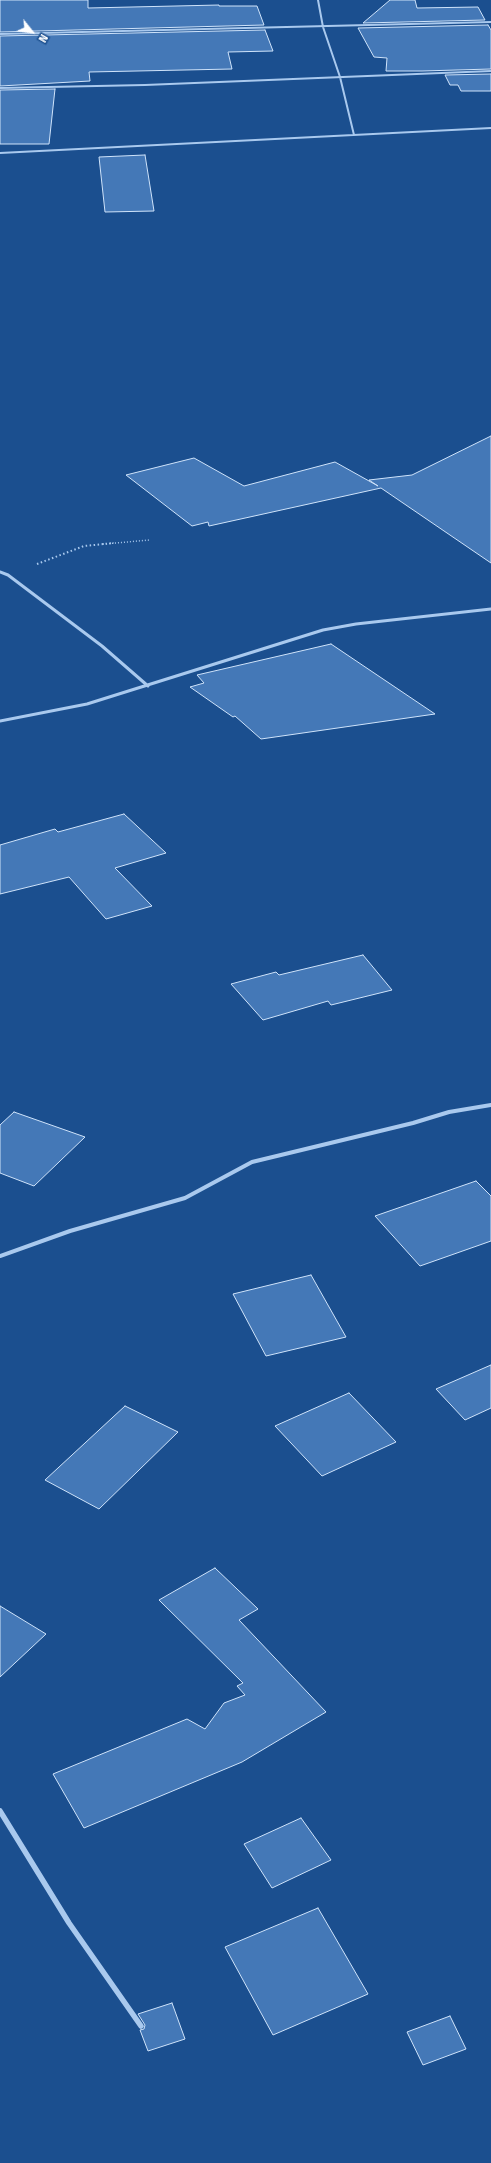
<!DOCTYPE html>
<html>
<head>
<meta charset="utf-8">
<style>
  body { margin:0 }
  #map { position:relative; width:491px; height:2163px; overflow:hidden; background:#1b4f8f; font-family:"Fira Sans",sans-serif }
  canvas { display:block }
  .north { position:absolute; left:12px; top:12px; width:40px; height:40px; -webkit-text-stroke:3px #1b4f8f; paint-order:stroke; rotate:120deg; font-size:11px; font-weight:700; line-height:16px; text-align:center; color:#fff }
  .north::after { content:''; display:block; margin:auto; width:14px; height:18px; background:#fff; clip-path:polygon(50% 0,100% 100%,50% 72%,0 100%) }
</style>
</head>
<body>
<div id="map">
<canvas width="491" height="2163"></canvas>
<div class="north">N</div>
</div>
<script>
const ctx = document.querySelector('canvas').getContext('2d');
ctx.lineJoin = 'round';
function fillPath(path, color) { ctx.fillStyle = color; ctx.fill(path, 'evenodd'); }
const poly = rows => new Path2D(rows.map(r => 'M' + r).join(''));
function stroke(path, color, width, dash) { ctx.strokeStyle = color; ctx.lineWidth = width; ctx.lineCap = dash ? 'butt' : 'round'; ctx.setLineDash(dash || []); ctx.stroke(path); }
const building = poly([
  [0,0,88,0,88,8,219,5,219,6,257,6,264,25,0,32,0,0],
  [390,0,415,0,417,8,478,7,485,20,363,23,390,0],
  [488,25,491,30,491,69,422,71,386,71,387,58,374,57,358,28,488,25],
  [265,30,273,51,228,52,232,69,89,72,90,81,0,86,0,36,265,30],
  [491,74,491,91,461,91,458,85,450,85,445,75,491,74],
  [55,89,49,144,0,144,0,90,55,89],
  [145,155,154,211,105,212,99,157,145,155],
  [491,436,491,563,381,488,209,526,208,522,192,526,126,475,194,458,244,486,335,462,378,486,369,480,412,475,491,436],
  [331,644,435,714,261,739,235,716,233,717,190,687,204,683,197,675,331,644],
  [124,814,166,853,115,868,152,906,106,919,69,877,0,894,0,845,55,829,58,832,124,814],
  [363,955,392,990,331,1005,328,1001,263,1020,231,984,276,972,279,975,363,955],
  [14,1112,85,1137,34,1186,0,1173,0,1125,14,1112],
  [476,1181,491,1196,491,1241,420,1266,375,1216,476,1181],
  [311,1275,346,1337,266,1356,233,1294,311,1275],
  [491,1365,491,1408,465,1420,436,1389,491,1365],
  [349,1393,396,1442,322,1476,275,1426,349,1393],
  [125,1406,178,1432,99,1509,45,1480,125,1406],
  [215,1568,258,1609,239,1620,326,1712,242,1762,84,1828,53,1774,187,1719,205,1729,224,1703,245,1695,237,1686,243,1683,159,1600,215,1568],
  [0,1606,46,1634,0,1677,0,1606],
  [301,1818,331,1860,272,1888,244,1844,301,1818],
  [318,1908,368,1994,273,2035,225,1947,318,1908],
  [172,2003,185,2039,148,2051,140,2030,144,2029,145,2025,138,2014,172,2003],
  [450,2016,466,2049,423,2065,407,2032,450,2016]
]);
fillPath(building, '#4478b7');
stroke(building, '#cfe3fa', 1);
stroke(poly([
  [103,544,150,540]
]), '#a9c9ee', 1.5, [1, 2]);
stroke(poly([
  [37,564,84,546,114,543]
]), '#a9c9ee', 2, [1.5, 2.5]);
stroke(poly([
  [318,0,323,27,340,77,354,135],
  [0,34,491,22],
  [0,88,145,85,491,71],
  [0,153,491,128]
]), '#a9c9ee', 2);
stroke(poly([
  [0,572,8,575,102,646,148,686],
  [0,721,87,704,323,630,356,624,491,609]
]), '#a9c9ee', 3);
stroke(poly([
  [0,1256,70,1231,185,1198,252,1162,413,1123,449,1112,491,1105]
]), '#a9c9ee', 4);
stroke(poly([
  [0,1811,69,1923,141,2026]
]), '#a9c9ee', 5.5);
</script>
</body>
</html>
